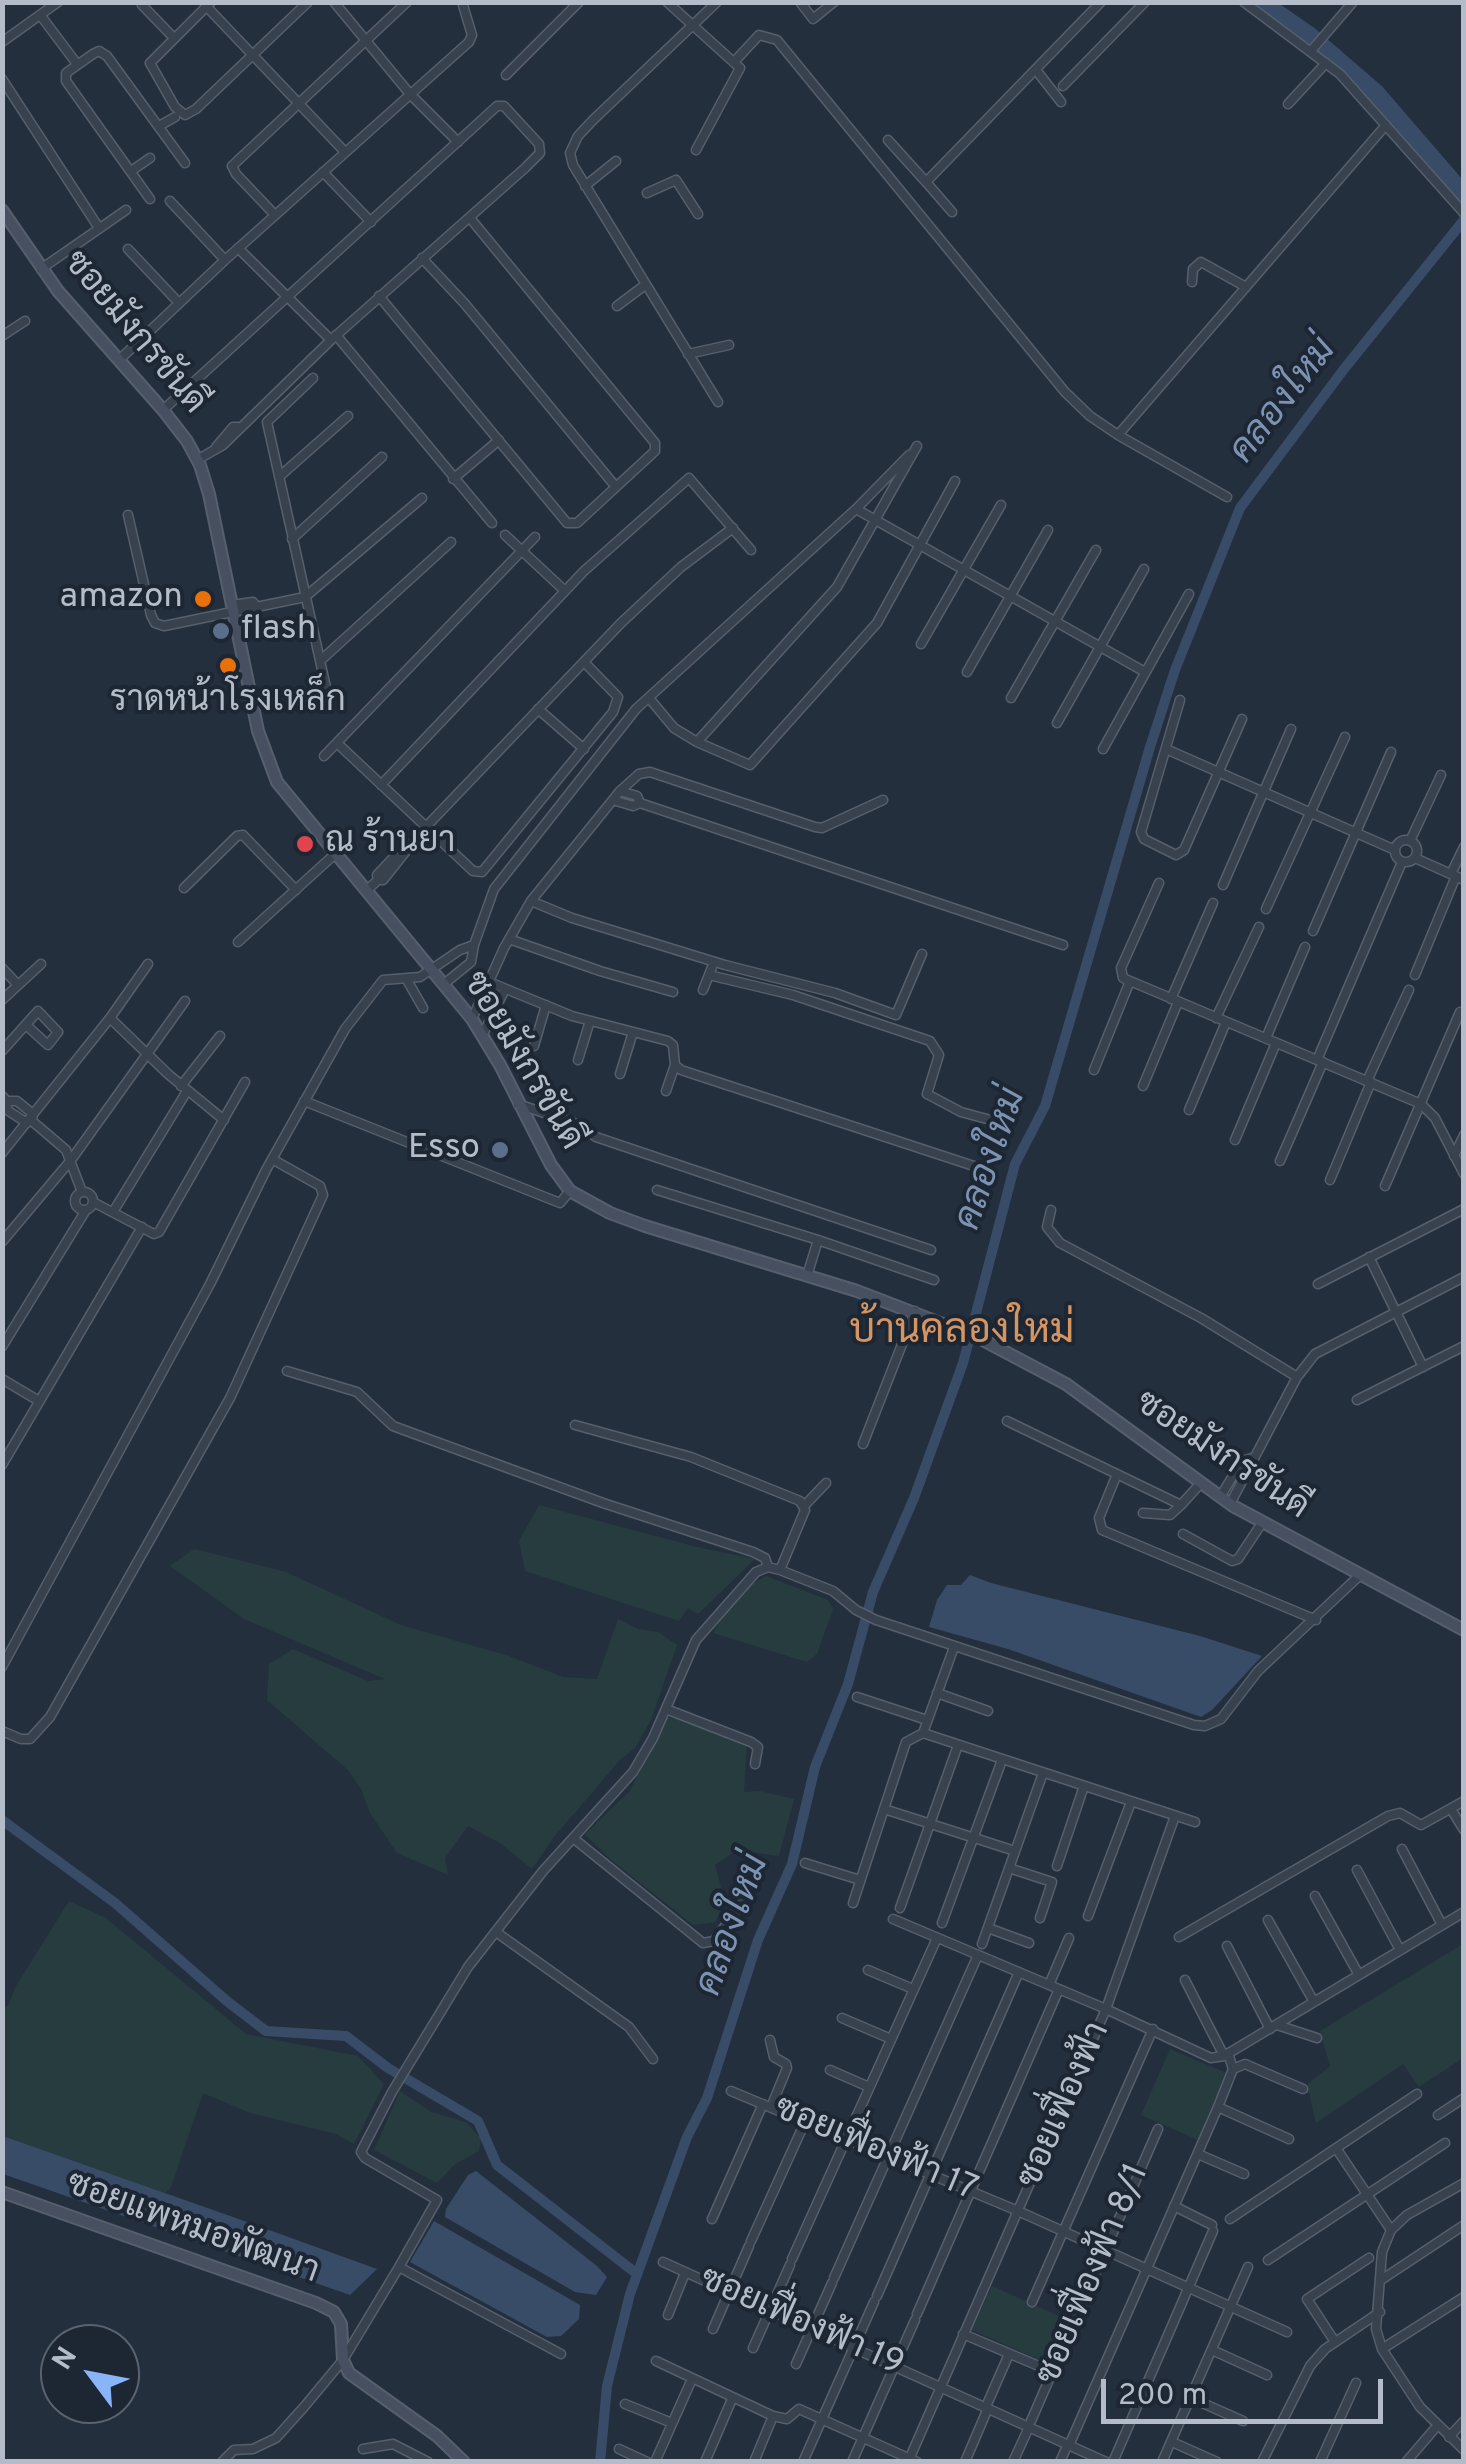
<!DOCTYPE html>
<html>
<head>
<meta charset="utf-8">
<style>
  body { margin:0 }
  #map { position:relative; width:1466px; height:2464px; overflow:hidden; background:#242f3e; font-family:Overpass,sans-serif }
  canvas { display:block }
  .frame { position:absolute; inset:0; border:5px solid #b4bcc9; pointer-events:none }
  .north { position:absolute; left:40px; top:2324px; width:100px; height:100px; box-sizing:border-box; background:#1d2633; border:2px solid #59626f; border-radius:50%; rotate:302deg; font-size:28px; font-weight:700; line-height:40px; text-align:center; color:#b4bcc9 }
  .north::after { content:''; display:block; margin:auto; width:35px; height:45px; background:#8ab4f8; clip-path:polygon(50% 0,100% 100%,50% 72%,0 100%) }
  .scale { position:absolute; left:1101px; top:2379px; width:282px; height:45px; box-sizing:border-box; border:5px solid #b4bcc9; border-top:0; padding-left:12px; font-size:30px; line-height:35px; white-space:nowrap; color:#b4bcc9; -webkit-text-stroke:8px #1d2633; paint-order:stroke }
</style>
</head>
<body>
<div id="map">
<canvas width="1466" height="2464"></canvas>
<div class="frame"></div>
<div class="north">N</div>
<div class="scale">200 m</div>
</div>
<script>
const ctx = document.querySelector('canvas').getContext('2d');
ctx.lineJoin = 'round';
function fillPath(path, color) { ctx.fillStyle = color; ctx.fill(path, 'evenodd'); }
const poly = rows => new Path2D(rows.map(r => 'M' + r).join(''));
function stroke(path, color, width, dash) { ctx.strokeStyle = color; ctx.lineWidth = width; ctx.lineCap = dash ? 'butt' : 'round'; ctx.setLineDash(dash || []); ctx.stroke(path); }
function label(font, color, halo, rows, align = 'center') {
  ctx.font = font + ' Overpass,Sarabun,sans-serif'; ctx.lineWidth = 8; ctx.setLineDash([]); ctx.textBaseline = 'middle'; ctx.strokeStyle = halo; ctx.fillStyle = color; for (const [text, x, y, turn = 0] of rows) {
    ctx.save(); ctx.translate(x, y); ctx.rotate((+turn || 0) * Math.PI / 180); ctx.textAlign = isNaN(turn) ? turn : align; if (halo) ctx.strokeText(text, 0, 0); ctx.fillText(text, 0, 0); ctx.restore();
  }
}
fillPath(poly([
  [539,1505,697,1547,755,1559,698,1614,688,1608,679,1621,525,1571,519,1541],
  [194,1549,286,1572,401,1625,509,1656,563,1677,597,1679,618,1619,638,1629,658,1632,677,1645,651,1720,635,1748,620,1760,554,1837,532,1869,500,1843,468,1826,445,1858,448,1875,397,1853,370,1813,361,1789,349,1771,267,1700,269,1664,293,1649,368,1681,385,1679,244,1619,170,1566],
  [766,1576,828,1600,833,1609,817,1654,807,1662,713,1633,723,1615,752,1584],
  [663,1717,702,1722,747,1746,744,1792,760,1791,794,1799,779,1856,737,1850,715,1865,724,1898,716,1922,693,1925,610,1859,585,1834,629,1792,652,1749],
  [69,1901,106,1918,246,2034,358,2056,384,2084,354,2144,336,2134,250,2113,203,2093,171,2187,165,2193,3,2136,3,2007,8,2006,16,1986],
  [1463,1944,1463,2058,1419,2087,1403,2064,1316,2123,1307,2085,1330,2066,1320,2031],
  [1170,2049,1227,2073,1198,2140,1141,2115],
  [400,2091,431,2112,466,2122,481,2139,479,2151,454,2165,437,2183,374,2150],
  [992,2286,1070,2321,1051,2365,972,2330]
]), '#263c3f');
fillPath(poly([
  [970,1575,991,1583,1200,1636,1262,1656,1212,1710,1201,1717,1008,1649,929,1627,937,1600,947,1585,961,1585],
  [3,2136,233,2217,377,2269,350,2295,3,2174],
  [476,2171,597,2266,607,2277,596,2295,575,2292,445,2217,446,2209,468,2175],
  [434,2221,580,2305,579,2319,561,2336,547,2337,410,2262]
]), '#394c67');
stroke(poly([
  [2,1820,115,1903,228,2002,266,2031,346,2036,388,2068,478,2121,497,2165,637,2274],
  [600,2462,607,2386,630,2294,687,2137,707,2098,758,1940,792,1864,815,1767,848,1684,873,1592,914,1498,963,1363,1015,1164,1045,1106,1150,747,1175,670,1240,508,1344,369,1464,220]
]), '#394c67', 10);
stroke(poly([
  [1261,2,1310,36,1375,92,1464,195]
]), '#394c67', 18);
const street = poly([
  [211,2,150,63,175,107,185,115,196,109,308,2],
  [334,2,410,94,458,142],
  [667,2,740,68,696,150],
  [717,2,593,120,578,136,570,153,573,165,718,402],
  [800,2,813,19,834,2],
  [1244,2,1340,74,1464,213],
  [142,5,174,38],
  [207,7,345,152],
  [41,16,77,64],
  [2,42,58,2],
  [1311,51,1353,2],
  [734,62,759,35,777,40,1065,392,1090,416,1118,435,1227,497],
  [1036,70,1061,102],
  [506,75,579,2],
  [2,79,99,228],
  [1063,86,1145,2],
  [1288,104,1326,63],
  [159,126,175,117],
  [888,140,926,182,1101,2],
  [131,171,150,158],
  [323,172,371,222],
  [926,182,952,212],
  [585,186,616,161],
  [647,193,676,180,698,214],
  [150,199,66,81,66,73,93,54,99,51,107,56,185,163],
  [170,201,225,260],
  [275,215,236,174,232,166,407,2],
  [238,248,331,340],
  [128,249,179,303],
  [422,258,465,304,616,487],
  [41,269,126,210],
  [1192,282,1193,269,1201,262,1246,287],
  [379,296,567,523,577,523,655,451,655,443,470,218],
  [617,306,645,285],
  [336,335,492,523],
  [2,336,25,321],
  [688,354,729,345],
  [119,360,225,260,469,42,472,35,462,2],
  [313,378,267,422,327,692],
  [163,410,497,106,504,106,539,144,540,153,525,168,331,340,223,445,197,460],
  [1118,435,1386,125],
  [216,447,233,427,238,427],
  [280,476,348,416],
  [453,479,499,440],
  [856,509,909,455],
  [128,515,151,615,155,623,164,626,305,597,422,498],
  [505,535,565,591],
  [292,539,382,457],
  [232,605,253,602,256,606],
  [921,644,1001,505],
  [320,661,451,542],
  [967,672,1048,530],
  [649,698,674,728,697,742,750,765,877,623,955,481],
  [1011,698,1096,550],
  [1180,700,1141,832,1144,839,1176,855,1184,850,1242,719],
  [538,709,584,749],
  [1057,723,1144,569],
  [697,742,837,587,917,446],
  [337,743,473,871,482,872,613,712,618,697,584,662],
  [1103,749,1189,594],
  [1166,749,1395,850],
  [324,756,535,537],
  [381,785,584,571,689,478,751,550],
  [620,791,637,796,640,803,1063,945],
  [613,800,633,806,640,803],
  '1395 851a11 11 0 1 1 22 0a11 11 0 1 1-22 0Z',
  [1410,841,1441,775],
  [1415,858,1464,880],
  [1451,874,1464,847],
  [378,880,377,875,393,858,398,858],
  [1159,883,1121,968,1123,978,1421,1104,1435,1118,1464,1174],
  [1223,885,1291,729],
  [184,888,237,836,243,835,296,890],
  [366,891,378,880,383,880,422,831,621,623,681,567,733,528],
  [531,901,572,918,725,965,835,993,896,1015,922,954],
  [1266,909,1345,737],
  [1313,931,1391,752],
  [509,939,600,971,673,992],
  [238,942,335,854],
  [474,945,494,889,636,709,856,509,1145,672],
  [2,968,18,985],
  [709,975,793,995,930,1041,939,1055,927,1094,961,1112,998,1122],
  [1415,975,1456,876],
  [407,980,423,1008],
  [489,982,572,1016,668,1041,673,1045,675,1065,681,1070,986,1170],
  [703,990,714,962],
  [1171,999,1213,903],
  [2,1000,41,964],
  [110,1018,168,1074,224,1120],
  [1216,1018,1259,927],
  [472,1019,504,948,531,901,620,791,639,774,650,772,815,827,822,828,883,800],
  [482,1036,505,989],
  [1266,1038,1305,947],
  [534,1046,546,1005],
  [2,1051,38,1011,58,1032,48,1045,26,1025],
  [578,1060,590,1021],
  [1317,1060,1402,862],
  [1094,1070,1130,981],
  [620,1074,633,1032],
  [1367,1081,1409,990],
  [181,1086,220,1036],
  [1143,1086,1178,1002],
  [666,1091,675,1065],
  [2,1096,7,1101,7,1110,27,1123],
  [7,1101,17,1101,33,1114,32,1121,66,1150,82,1192],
  [304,1101,560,1203,570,1191],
  [518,1104,579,1125,596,1137,931,1250],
  [1189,1110,1226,1022],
  [1235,1140,1276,1043],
  [2,1153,110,1018,148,964],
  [1454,1156,1464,1135],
  [1280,1161,1323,1062],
  [1330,1180,1371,1082],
  [1385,1186,1460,1012],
  [657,1190,818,1240,934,1280],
  '75 1201a9 9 0 1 1 18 0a9 9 0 1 1-18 0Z',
  [93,1202,154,1234,159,1232,245,1082],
  [1051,1210,1047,1227,1060,1243,1201,1318,1297,1377],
  [113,1212,187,1091],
  [2,1242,71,1160,185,1001],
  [1369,1257,1423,1367],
  [807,1276,818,1240],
  [1318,1284,1464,1209],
  [2,1347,86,1210],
  [287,1371,357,1392,393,1426,603,1503,753,1552,765,1558,768,1567],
  [2,1379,39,1401],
  [1357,1400,1464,1346],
  [1007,1421,1181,1505,1200,1484],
  [575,1425,691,1457,800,1501,805,1510,780,1570],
  [863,1444,915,1311],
  [2,1465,142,1227],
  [1117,1474,1099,1518,1102,1530,1316,1620],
  [1220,1497,1242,1461,1252,1458],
  [1230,1504,1297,1377,1315,1354,1464,1277],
  [805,1505,826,1483],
  [1143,1513,1170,1515,1181,1505],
  [1183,1534,1232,1561,1238,1559,1262,1523],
  [2,1667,210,1284,266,1170,345,1029,383,980,420,977,460,950,474,945,471,962,444,984],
  [937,1693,988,1711],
  [857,1697,927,1720],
  [666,1709,751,1742,758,1747,755,1764],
  [2,1731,21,1739,30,1739,50,1717,230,1398,323,1195,320,1186,272,1159],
  [923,1733,954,1647],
  [884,1809,1015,1851],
  [1451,1809,1464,1830],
  [573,1838,703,1943,714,1941,744,1900],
  [1402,1849,1442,1925],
  [805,1863,860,1880],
  [1057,1866,1084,1786],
  [1009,1868,1052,1882,1040,1918],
  [1357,1870,1400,1950],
  [1315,1896,1359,1975],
  [853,1903,906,1742,923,1733,1195,1822],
  [900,1908,958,1745],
  [1088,1916,1131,1802],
  [893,1919,1106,2009,1175,1816],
  [1268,1920,1314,2002],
  [942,1923,1002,1760],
  [988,1928,1029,1943],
  [496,1932,629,2027,653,2059],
  [1179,1937,1388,1816,1400,1813,1421,1825,1464,1801],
  [982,1944,1043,1773],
  [1227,1946,1270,2029],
  [868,1970,913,1989],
  [1185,1980,1224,2056],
  [1049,1985,1069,1938],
  [842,2018,891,2039],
  [1277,2025,1317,2038],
  [770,2040,774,2057,786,2064,787,2068,771,2107],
  [1233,2069,1245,2064,1303,2089],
  [830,2070,869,2087],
  [731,2091,1018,2211,1287,2332],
  [1218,2107,1289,2139],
  [1438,2115,1464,2098],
  [1336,2148,1391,2230],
  [1198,2154,1244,2174],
  [1464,2183,1407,2215,1391,2230,1382,2252,1376,2329,1382,2349,1420,2407,1464,2450],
  [1174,2206,1212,2225],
  [712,2219,763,2104],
  [1230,2219,1417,2094],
  [751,2241,805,2122],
  [792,2259,937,1938],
  [1268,2260,1445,2143],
  [663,2262,1106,2462],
  [399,2267,561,2354],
  [834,2278,978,1955],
  [1381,2280,1464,2225],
  [877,2296,1019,1972],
  [1032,2302,1153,2029],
  [917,2314,1059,1989],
  [668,2315,685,2273],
  [713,2329,749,2246],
  [963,2334,1053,2372],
  [1335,2342,1307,2299,1369,2258],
  [753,2348,790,2265],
  [1382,2349,1464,2297],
  [1212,2350,1267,2375],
  [656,2361,773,2416,787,2419,799,2409,917,2462],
  [796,2364,832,2283],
  [1191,2398,1243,2421],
  [988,2402,1009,2354],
  [625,2404,672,2423],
  [1031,2421,1158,2129],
  [1449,2437,1464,2421],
  [1071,2441,1218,2107,1233,2069,1228,2053],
  [1172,2442,1217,2462],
  [363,2449,393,2444,428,2462],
  [619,2449,647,2462],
  [222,2462,234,2450,253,2449,276,2438,304,2407,343,2360,399,2267,437,2200,365,2158,361,2152,364,2146,392,2092,468,1967,543,1871,633,1772,653,1738,696,1640,756,1572,768,1567,780,1570,833,1591,856,1610,876,1620,1194,1725,1205,1726,1221,1719,1258,1671,1359,1576],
  [655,2462,692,2379],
  [705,2462,732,2399],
  [754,2462,773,2416],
  [803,2462,874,2302],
  [852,2462,915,2320],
  [908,2462,1106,2009,1211,2058,1224,2056,1464,1912],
  [965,2462,988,2408],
  [1013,2462,1029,2427],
  [1060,2462,1068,2444],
  [1113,2462,1213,2231],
  [1162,2462,1248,2267],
  [1262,2462,1310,2366,1325,2349,1380,2312],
  [1320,2462,1356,2383],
  [1406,2462,1437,2426]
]);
const secondary = poly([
  [2,210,58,291,163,410,187,441,200,465,209,494,258,731,277,782,472,1019,500,1065,551,1165,570,1191,610,1213,645,1226,857,1291,979,1338,1066,1384,1233,1506,1464,1630],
  [2,2192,316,2303,334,2312,341,2324,343,2360,349,2373,437,2436,464,2462]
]);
stroke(street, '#565f6c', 11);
stroke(secondary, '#565f6c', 14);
stroke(street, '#38414e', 8);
stroke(secondary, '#465061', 10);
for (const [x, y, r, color] of [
  [203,599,10,"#e8710a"],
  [221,631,10,"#5c6f8a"],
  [228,666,10,"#e8710a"],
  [305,844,10,"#e0444e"],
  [500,1150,10,"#5c6f8a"]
]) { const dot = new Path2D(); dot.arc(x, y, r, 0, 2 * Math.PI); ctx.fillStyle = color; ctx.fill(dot); stroke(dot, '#1d2633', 4); }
label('35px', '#b4bcc9', '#1d2633', [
  ["ซอยมังกรขันดี",133,334,50],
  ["ซอยมังกรขันดี",521,1062,59],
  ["ซอยมังกรขันดี",1221,1457,34],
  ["ซอยเฟื่องฟ้า",1066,2106,-66],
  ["ซอยเฟื่องฟ้า 17",875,2151,23],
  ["ซอยแพหมอพัฒนา",192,2230,20],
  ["ซอยเฟื่องฟ้า 8/1",1095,2275,-67],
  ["ซอยเฟื่องฟ้า 19",801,2324,24]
]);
label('35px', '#b4bcc9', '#1d2633', [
  ["amazon",183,599],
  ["flash",241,631,"left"],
  ["ราดหน้าโรงเหล็ก",228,703,"center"],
  ["ณ ร้านยา",325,844,"left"],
  ["Esso",480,1150]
], 'right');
label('italic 38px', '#7c92b1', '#1d2633', [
  ["คลองใหม่",1285,402,-52],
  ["คลองใหม่",993,1160,-71],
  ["คลองใหม่",735,1926,-70]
]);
label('40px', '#d59563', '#1d2633', [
  ["บ้านคลองใหม่",962,1334]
]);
</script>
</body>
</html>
